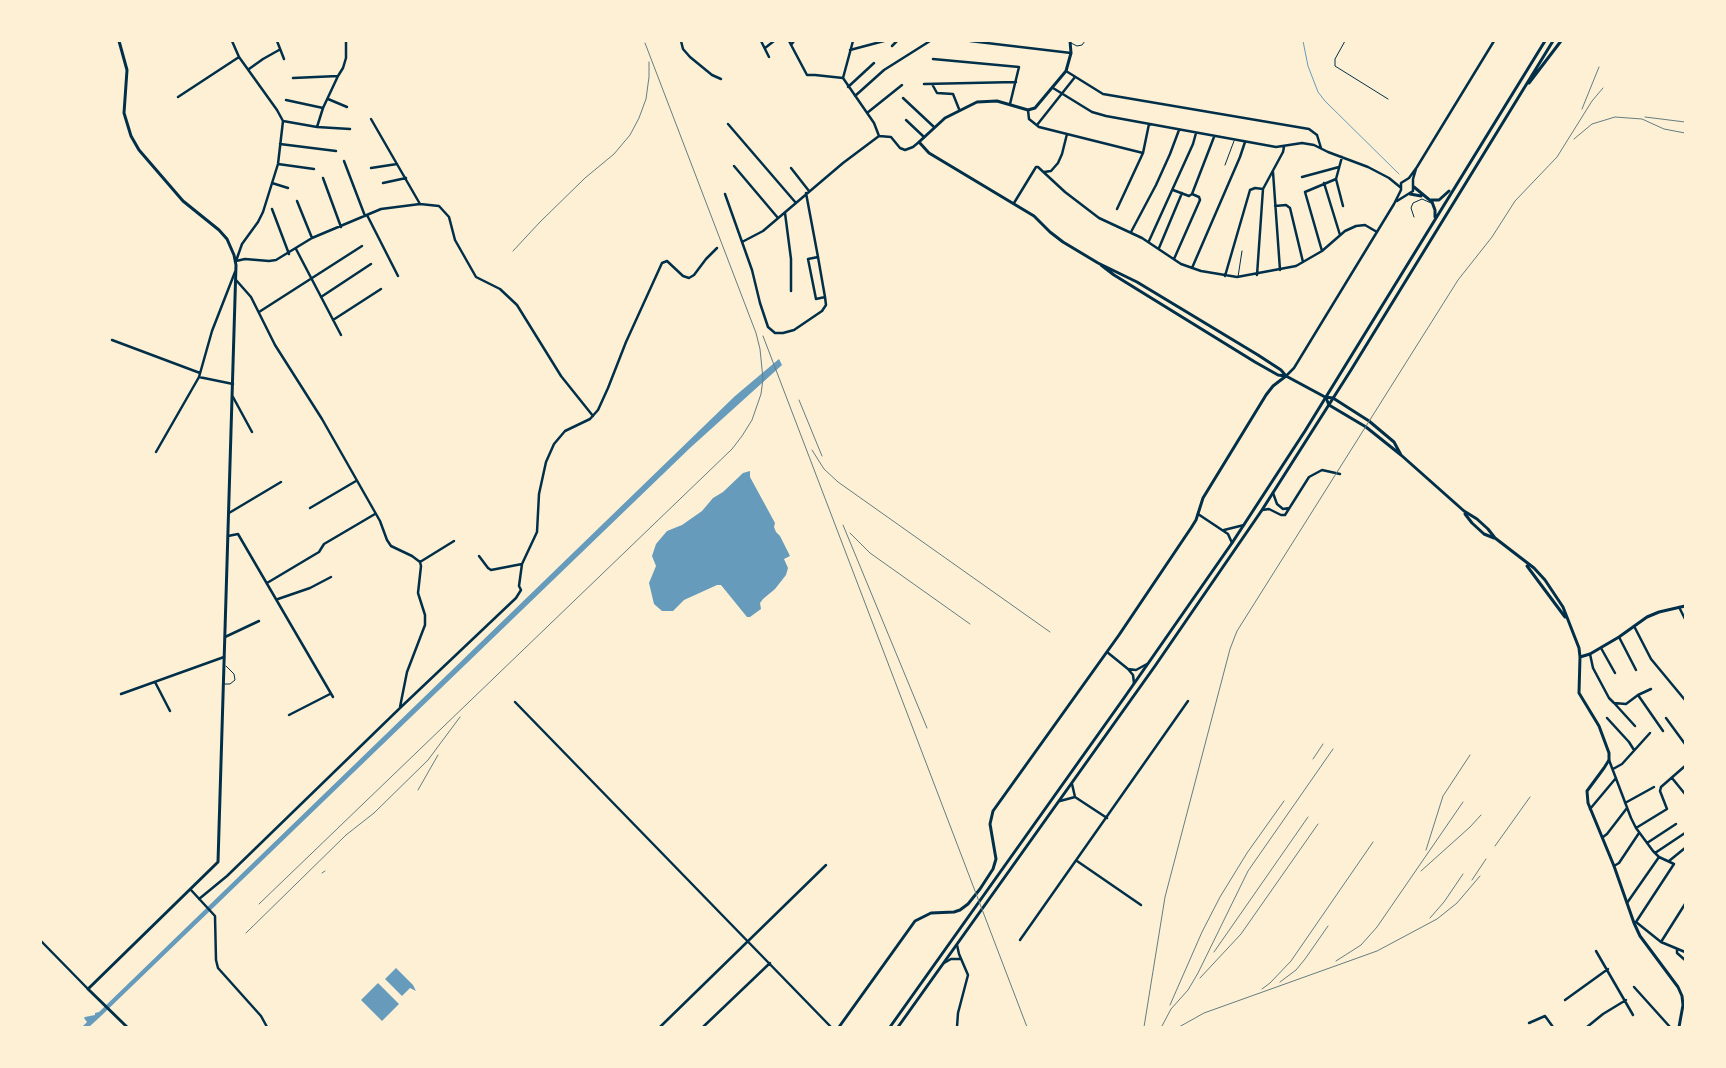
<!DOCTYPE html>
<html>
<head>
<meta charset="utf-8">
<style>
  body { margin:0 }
  #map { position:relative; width:1726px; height:1068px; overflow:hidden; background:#fdf0d5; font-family:"DM Sans",sans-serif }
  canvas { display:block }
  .frame { position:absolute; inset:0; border:42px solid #fdf0d5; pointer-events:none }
</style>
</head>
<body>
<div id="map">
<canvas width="1726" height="1068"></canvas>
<div class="frame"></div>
</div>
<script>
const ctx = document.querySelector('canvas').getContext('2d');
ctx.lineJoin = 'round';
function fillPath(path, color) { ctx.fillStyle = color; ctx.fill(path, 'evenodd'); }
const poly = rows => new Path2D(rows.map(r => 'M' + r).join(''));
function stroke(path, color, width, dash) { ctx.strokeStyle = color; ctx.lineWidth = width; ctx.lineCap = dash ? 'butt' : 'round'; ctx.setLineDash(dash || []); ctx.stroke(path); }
fillPath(poly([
  [779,359,782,365,690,448,101,1016,89,1027,82,1027,87,1022,84,1018,85,1017,95,1015,95,1013,99,1012,702,428,735,396],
  [750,471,750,477,775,523,774,527,776,532,780,536,790,556,784,559,788,568,786,575,775,589,763,599,760,603,761,609,750,617,747,617,721,585,717,585,684,600,673,611,662,611,654,604,649,583,656,566,652,556,656,544,667,531,682,525,702,511,713,498,723,492,743,473],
  [396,968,413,985,416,991,410,988,402,996,385,979],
  [378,983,399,1004,382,1021,361,1000]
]), '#669bbc');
stroke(poly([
  [1303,41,1308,66,1318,92,1325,101,1399,174]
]), '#669bbc', 1);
stroke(poly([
  [1345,41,1335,59,1335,66,1388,99],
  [1071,43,1077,46,1082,45,1085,41],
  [1225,165,1234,141],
  [1414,217,1411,208,1413,203,1422,199,1431,203],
  [1238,277,1242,251],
  [224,684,230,684,235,680,234,674,226,666]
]), '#003049', 1);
stroke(poly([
  [232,41,239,57,277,110,283,121,278,164,263,212,258,222,242,244,236,261],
  [277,41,284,59],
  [681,41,683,49,690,57,712,75,721,79],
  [761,41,769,57],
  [789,41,807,75,815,75,843,78],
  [853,41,843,78,874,123,879,136],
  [970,41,1071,53],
  [791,45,794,41],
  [892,46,897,41],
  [765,48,774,41],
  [850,50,884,41],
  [933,59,1019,67,1010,104],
  [249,69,263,59,279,50],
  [1066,71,1103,94,1309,129,1317,135,1321,148],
  [293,78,338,76],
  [924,84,1016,82],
  [932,84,937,93,953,94,959,109],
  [848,87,874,63],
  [1053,88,1092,112,1106,116,1276,147,1302,143,1314,145,1328,152,1368,167,1389,178,1400,187],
  [855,96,884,70,930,41],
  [178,97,239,57],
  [903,98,934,127],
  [328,99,347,107],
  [286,100,323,108],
  [1028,110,1029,119,1039,127,1143,153],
  [867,113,902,85],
  [371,119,420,204],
  [906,120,924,137],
  [283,121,317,127,350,129],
  [728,124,796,203],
  [1037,125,1075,77],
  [317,127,323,108,338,76,343,68,346,58,346,41],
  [280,144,336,151],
  [1342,157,1336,179,1343,206],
  [344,161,365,216],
  [278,164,314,169],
  [734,166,778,218],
  [371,168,397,164],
  [791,168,809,191],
  [1044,172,1051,171,1058,163,1062,154,1067,134],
  [1273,172,1280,270],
  [1302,177,1339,167],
  [323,178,341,227],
  [272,183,288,188],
  [383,183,406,178],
  [1324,183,1340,235],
  [1173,190,1189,196,1192,194,1214,137],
  [806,193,818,257,825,297,816,299,808,259,818,257],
  [725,194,752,270,760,303,768,327,775,333,783,333,794,330,822,311,826,305,825,297],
  [297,201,312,238],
  [1397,201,1413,191,1413,179,1416,169],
  [1014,203,1036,167,1038,167,1065,192,1099,218,1142,238,1181,264,1201,271,1237,277,1296,266,1322,251,1345,231,1356,226,1365,225,1377,232],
  [1275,206,1286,205,1290,208,1303,262],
  [272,209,289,254],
  [1117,209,1143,153,1149,124],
  [785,213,791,259,791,291],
  [367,215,398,276],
  [1131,232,1156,185,1170,154,1179,130],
  [1149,241,1193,144,1196,133],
  [742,242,763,231,843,163,879,136,891,137,900,148,905,150,913,147,919,142],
  [1159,248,1182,193],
  [296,249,341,335],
  [1322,251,1305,192,1336,179],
  [1174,259,1200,200,1199,197,1192,194],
  [236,261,245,259,269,261,276,260,312,238,381,209,420,204,439,206,449,217,455,240,476,277,500,289,517,305,561,376,593,416],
  [1192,268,1240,157,1245,142],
  [1257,275,1263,189,1283,152,1284,147],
  [1225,276,1250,190,1255,188,1263,189],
  [236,280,251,297,275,345,322,419,380,521,387,540,391,546,412,556,420,562,421,566,418,593,425,615,425,625,407,672,400,707],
  [321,297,371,264],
  [259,312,362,246],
  [333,320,381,289],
  [112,340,200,373],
  [1286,376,1294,368,1394,204,1401,190,1401,183,1409,178,1417,167,1494,41],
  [199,377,233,384],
  [233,397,252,432],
  [156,452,199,377,212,331,235,272],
  [1273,493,1277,504,1283,509,1289,508],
  [310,508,356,481],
  [1262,510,1269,509,1281,515,1285,515,1309,477,1322,470,1340,474],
  [229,513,281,482],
  [1198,514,1228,534,1232,543],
  [1224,530,1244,525],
  [228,536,238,534,333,697],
  [479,556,488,568,491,570,522,564],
  [420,562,454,541],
  [267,583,319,552,324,544,375,514],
  [278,599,310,588,331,577],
  [1679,607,1685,619],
  [1634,626,1651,659,1685,700],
  [225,637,259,621],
  [1619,637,1636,670],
  [1601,648,1615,673],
  [1107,652,1128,669,1133,675,1134,683],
  [1590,654,1593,668,1609,698,1614,703,1626,704,1638,695,1663,731],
  [1128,669,1136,670,1147,664],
  [155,682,170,711],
  [121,694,224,657],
  [1638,695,1651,689],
  [515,702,831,1027],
  [1615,704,1635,726],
  [289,715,330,694],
  [1607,718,1629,742,1634,750],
  [1666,718,1685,744],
  [1609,760,1631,818,1636,828,1653,851,1659,857,1674,864,1636,922],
  [1613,769,1622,764,1650,733],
  [1672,778,1685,794],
  [1072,784,1075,797],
  [1075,797,1107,818],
  [1060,801,1075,797],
  [1625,803,1654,787],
  [1590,809,1616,778],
  [1636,828,1667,809,1660,791,1661,787,1685,766],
  [1603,837,1607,834,1627,808],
  [1647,843,1676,824],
  [1655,853,1685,833],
  [1077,861,1141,905],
  [1669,861,1685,848],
  [1614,866,1619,863,1639,833],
  [191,890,215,916,216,960,218,968,261,1016,267,1027],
  [199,899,227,876,400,708,516,598,521,590,519,586,522,564,537,532,539,494,546,462,554,444,565,431,590,419,598,410,608,388,626,342,662,263,667,261,683,276,689,278,694,275,706,259,717,248],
  [1627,903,1659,857],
  [1636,922,1661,942,1685,952],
  [1020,940,1188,701],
  [41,941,88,989],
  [1661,942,1685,904],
  [1677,950,1677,953,1685,960],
  [1596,951,1633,1015],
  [944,963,951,959,961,959],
  [1634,987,1670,1027],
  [1565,1000,1608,969],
  [1529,1023,1545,1016,1553,1027],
  [660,1027,826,865],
  [703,1027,770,963],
  [957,1027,958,1013,968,975,959,954,957,945],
  [1587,1027,1603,1014,1626,1000]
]), '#003049', 2.5);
stroke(poly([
  [119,41,127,70,124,113,131,136,139,150,183,201,219,230,227,239,234,255,236,265,218,862,88,989,127,1027],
  [1070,41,1071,53,1066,71,1035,108,1028,110,997,101,977,102,945,118,919,142,929,153,1034,216,1050,232,1063,242,1098,263,1137,282,1258,355,1281,370,1286,376,1325,397,1333,398,1369,421,1394,442,1401,455],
  [1101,265,1114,275,1255,362,1278,375,1285,376],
  [1326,398,1329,405,1366,427,1401,455,1464,511,1477,519,1488,529,1495,538,1534,568,1545,580,1563,607,1579,648,1580,657,1579,693,1599,726,1609,753,1609,760,1604,768,1587,791,1588,803,1614,866,1634,923,1640,936,1678,987,1682,996,1683,1005,1679,1027],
  [1465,514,1472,523,1484,534,1494,538],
  [1527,566,1565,617],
  [1580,657,1590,654,1619,637,1647,617,1659,612,1685,606],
  [839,1027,915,921,931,913,954,912,960,910,968,904,980,889,993,869,996,859,990,824,993,811,1119,635,1191,528,1196,520,1203,498,1266,395,1273,386,1286,376]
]), '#003049', 3);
stroke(poly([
  [1529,83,1561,41],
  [1414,187,1432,202,1435,210,1435,217],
  [1410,194,1421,196],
  [1431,200,1439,200,1449,191],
  [890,1027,1124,698,1232,543,1305,431,1545,41],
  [898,1027,1155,666,1262,510,1351,370,1553,41]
]), '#003049', 3);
stroke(poly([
  [1582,109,1599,67],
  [1645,117,1685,122],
  [1574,139,1592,124,1615,117,1642,119,1664,129,1685,133],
  [513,251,540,222,585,178,614,154,630,135,639,118,646,99,649,77,649,62],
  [763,336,1027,1027],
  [799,400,822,456],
  [812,450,824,469,838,482,1050,632],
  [843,525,927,728],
  [850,533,870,553,970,624],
  [1313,759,1323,744],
  [418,790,438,755],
  [1495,846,1530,797],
  [1426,850,1443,796,1470,755],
  [1421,871,1470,827,1481,815],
  [322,873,325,871],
  [1472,880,1486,859],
  [259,904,732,449,742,436,752,420,761,394,763,379,760,349,756,333,645,43],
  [1430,918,1444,902,1463,874],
  [246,933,346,835,374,813,428,760,460,717],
  [1214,952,1308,817],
  [1336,961,1361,945,1377,927,1463,802],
  [1200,978,1241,934,1318,824],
  [1280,982,1296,970,1305,959,1328,926],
  [1262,989,1270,983,1291,961,1373,842],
  [1170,1005,1202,932,1220,897,1247,853,1284,801],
  [1162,1026,1171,1009,1188,990,1198,973,1248,871,1333,749],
  [1144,1027,1165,897,1230,649,1237,631,1458,280,1492,237,1515,201,1557,157,1592,101,1603,88],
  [1179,1027,1204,1013,1377,951,1437,919,1457,903,1480,876]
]), '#657d81', 1);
</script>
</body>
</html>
